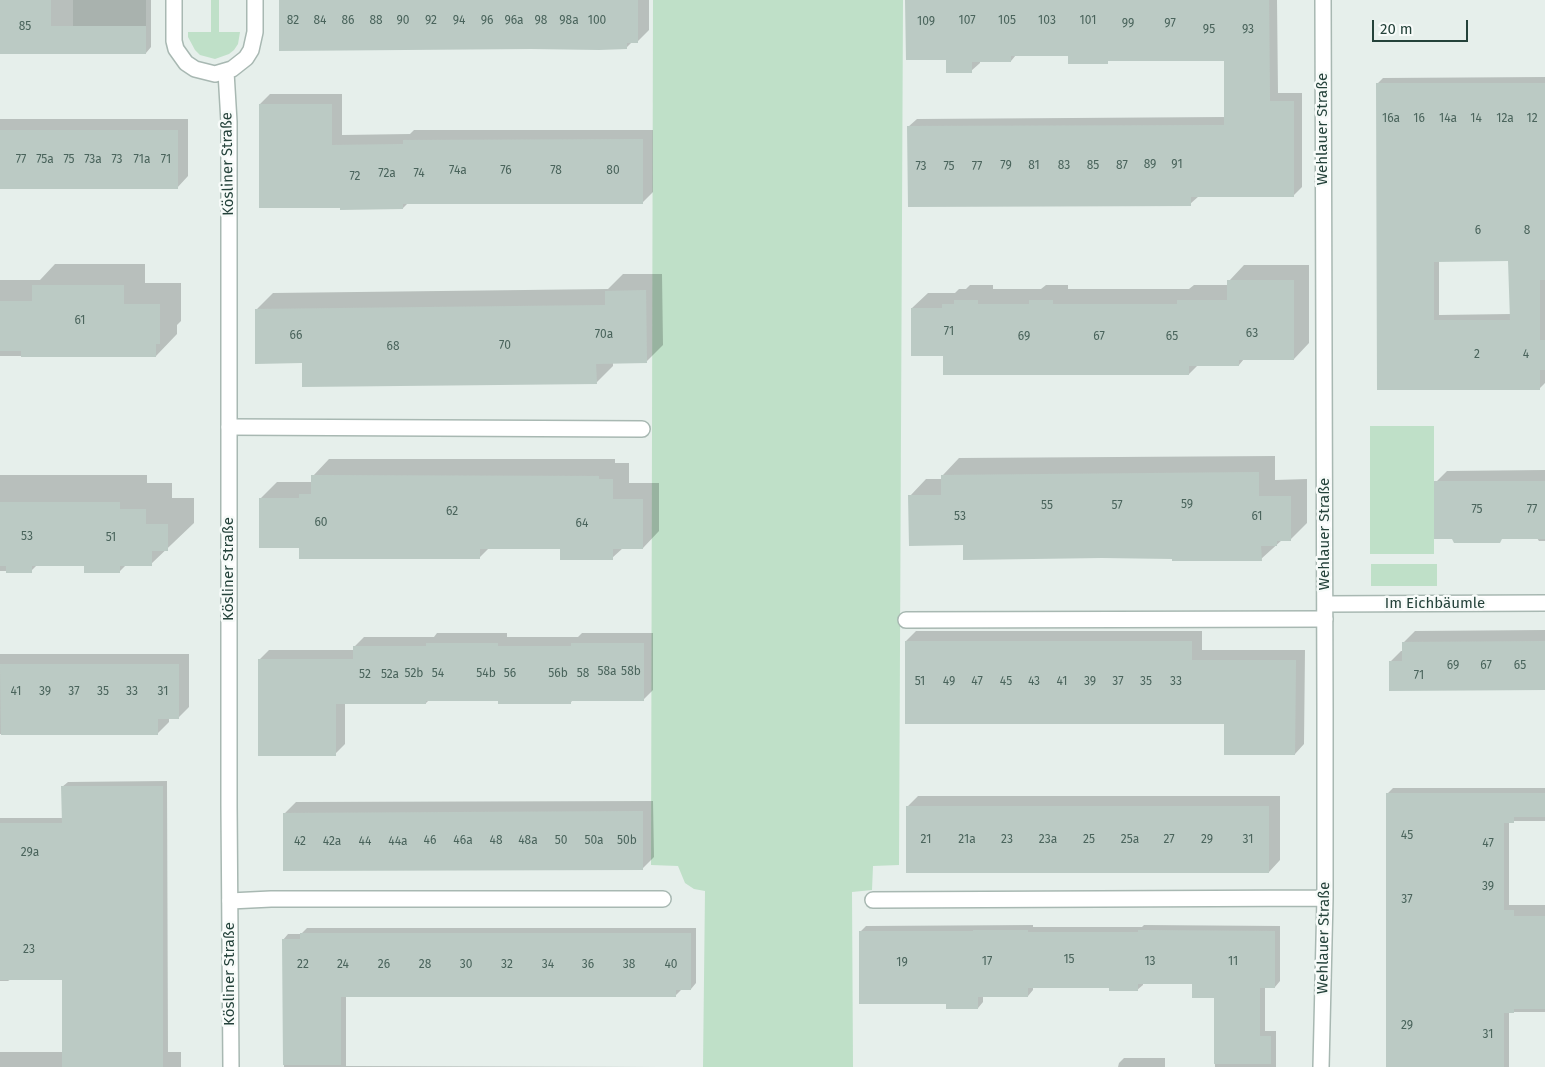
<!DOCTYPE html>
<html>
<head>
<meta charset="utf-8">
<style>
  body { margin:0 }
  #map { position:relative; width:1545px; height:1067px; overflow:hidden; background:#e6efeb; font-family:"Fira Sans",sans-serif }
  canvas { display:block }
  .scale { position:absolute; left:1372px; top:20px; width:96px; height:22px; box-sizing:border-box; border:2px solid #24423a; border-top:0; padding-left:6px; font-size:15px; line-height:18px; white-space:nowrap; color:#24423a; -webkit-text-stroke:4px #f7fbf9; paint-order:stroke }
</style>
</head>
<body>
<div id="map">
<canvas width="1545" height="1067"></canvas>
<div class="scale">20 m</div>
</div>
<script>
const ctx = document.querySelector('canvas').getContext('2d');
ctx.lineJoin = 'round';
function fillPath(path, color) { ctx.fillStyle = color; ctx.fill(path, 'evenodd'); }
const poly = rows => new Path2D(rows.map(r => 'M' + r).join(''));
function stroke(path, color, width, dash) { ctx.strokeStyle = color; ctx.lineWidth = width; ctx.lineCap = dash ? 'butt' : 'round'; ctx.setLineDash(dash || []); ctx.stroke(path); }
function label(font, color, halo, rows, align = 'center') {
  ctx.font = font + ' "Fira Sans",sans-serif'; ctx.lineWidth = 5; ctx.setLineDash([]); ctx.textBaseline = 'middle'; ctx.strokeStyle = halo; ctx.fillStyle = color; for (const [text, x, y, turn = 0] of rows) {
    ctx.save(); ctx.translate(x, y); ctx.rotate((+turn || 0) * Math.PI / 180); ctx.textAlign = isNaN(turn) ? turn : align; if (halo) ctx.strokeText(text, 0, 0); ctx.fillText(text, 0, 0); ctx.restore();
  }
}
fillPath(poly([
  [73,0,146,0,146,54,73,54]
]), '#d4dfda');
fillPath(poly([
  [211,0,219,0,219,32,240,32,238,44,234,50,229,54,215,59,200,55,195,50,188,37,188,32,211,32],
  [653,0,903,0,899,865,873,866,872,890,852,892,853,1067,703,1067,705,891,694,889,685,883,678,866,651,865],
  [1370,426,1434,426,1434,554,1370,554],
  [1371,564,1437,564,1437,586,1371,586]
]), '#bfe0c8');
fillPath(poly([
  [0,0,151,0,151,47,146,53,0,53],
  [280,0,649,0,649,30,638,41,633,41,626,48],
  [906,0,1277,0,1278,93,1302,93,1302,187,1294,195,1199,196,1190,204,908,127,917,119,1225,117,1225,59,1109,60,1107,62,1070,54,1016,55,1011,61,980,61,980,63,971,71,947,59],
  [1545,77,1545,383,1540,388,1378,389,1377,84,1383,78],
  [1439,260,1510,260,1511,314,1439,315],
  [270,94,342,94,342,135,410,134,414,130,653,130,653,192,643,202,408,203,403,208,260,104],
  [0,119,188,119,188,176,177,188,0,188],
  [55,264,145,264,145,283,181,283,181,321,177,325,177,334,156,356,0,356,0,280,40,280],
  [1244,265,1309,265,1309,343,1294,359,1244,359,1239,365,1198,365,1189,374,944,355,912,308,928,293,955,293,959,289,966,289,970,285,993,285,993,289,1041,289,1046,285,1068,285,1068,289,1189,289,1194,285,1228,285,1229,281],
  [623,274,662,274,663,345,646,362,613,363,613,366,596,383,304,362,257,309,273,293,608,289],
  [1275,456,1275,480,1307,479,1307,523,1290,540,1282,540,1261,559,1173,558,964,558,964,544,910,496,926,479,943,479,943,475,959,458],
  [329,459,615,459,615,463,629,463,629,483,659,483,659,531,643,548,623,548,612,558,561,548,490,547,479,558,300,547,260,499,277,482,313,482,313,476],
  [1545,470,1545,541,1539,541,1537,538,1436,482,1447,471],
  [0,475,147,475,147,483,172,483,172,498,194,498,194,523,151,564,127,564,120,571,85,564,38,564,31,571,0,571],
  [1545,630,1545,689,1390,662,1401,651,1404,651,1404,642,1415,631],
  [916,631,1202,631,1202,650,1305,650,1304,744,1295,754,1225,722,906,641],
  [437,633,507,633,507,637,578,637,582,633,653,633,653,690,643,700,573,700,570,703,499,700,429,700,426,703,345,703,345,744,335,754,259,660,269,650,354,650,354,647,364,637,434,637],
  [0,654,189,654,189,707,178,718,169,718,169,722,157,734,0,734],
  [167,781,168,1052,181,1052,181,1067,0,1067,0,1052,63,1052,63,978,11,979,8,981,0,981,0,818,63,818,62,787,68,782],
  [1393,788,1545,788,1545,821,1509,821,1509,905,1545,905,1545,1012,1509,1012,1509,1067,1388,1067,1388,793],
  [918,796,1280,796,1280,860,1269,872,907,807],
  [653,801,654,857,643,868,284,814,296,802],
  [1033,925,1033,927,1142,927,1144,925,1280,926,1280,981,1275,987,1265,987,1265,1031,1276,1031,1276,1067,1215,1067,1215,997,1193,982,1143,982,1143,985,1137,990,1110,987,1033,987,1033,990,1028,996,983,996,983,1002,978,1008,947,1003,860,932,866,926],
  [307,928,696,928,696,983,691,989,681,990,676,995,346,995,346,1066,660,1067,284,1067,283,940,288,934,301,934],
  [1124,1058,1165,1058,1165,1067,1118,1067,1119,1063]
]), '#0003');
fillPath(poly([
  [0,0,51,0,51,26,146,26,146,54,0,54],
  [279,0,638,0,638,43,627,43,627,49,599,50,531,49,279,51],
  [905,0,1269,0,1270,101,1294,101,1294,197,1191,197,1191,206,908,207,907,126,1224,125,1224,61,1108,61,1108,64,1068,64,1068,56,1011,56,1011,62,972,62,972,73,946,73,946,60,906,60],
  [1376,83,1545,83,1545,280,1540,280,1540,340,1545,340,1545,370,1540,370,1540,390,1377,390],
  [1508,261,1510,320,1434,320,1434,262],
  [259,104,332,104,332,145,403,144,403,140,643,139,643,204,403,204,403,209,340,210,340,208,259,208],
  [0,130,178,130,178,189,0,189],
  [1227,280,1294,280,1294,360,1239,360,1239,366,1189,366,1189,375,943,375,943,356,911,356,911,308,942,308,942,304,954,304,954,300,978,300,978,304,1029,304,1029,300,1053,300,1053,304,1177,304,1177,300,1227,300],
  [32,285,124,285,124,304,160,304,160,344,156,344,156,357,21,357,21,351,0,351,0,301,32,301],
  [646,290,647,363,596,364,597,384,302,387,302,363,255,364,255,309,605,305,605,291],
  [1259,472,1259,496,1291,496,1291,541,1277,541,1277,546,1261,546,1262,561,1172,561,1172,559,1102,558,963,560,963,545,909,546,908,495,941,495,941,475],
  [311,475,599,476,599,479,613,479,613,499,643,499,643,549,613,549,613,560,560,560,560,549,480,549,480,559,299,559,299,548,259,548,259,498,299,498,299,494,311,494],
  [1434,481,1545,481,1545,539,1502,539,1500,543,1454,543,1452,539,1434,539],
  [0,502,120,502,120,509,146,509,146,524,168,524,168,551,152,551,152,566,120,566,120,573,84,573,84,566,32,566,32,573,6,573,6,566,0,566],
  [905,641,1192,641,1192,660,1296,660,1295,755,1224,755,1224,724,905,724],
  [1545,641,1545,690,1389,691,1389,661,1402,661,1402,642],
  [426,643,498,643,498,646,571,646,571,643,644,643,644,701,571,701,571,704,498,704,498,701,426,701,426,704,336,704,336,756,258,756,258,659,353,659,353,646,426,646],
  [0,664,179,664,179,719,158,719,158,735,1,735],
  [61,786,163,786,163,1067,62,1067,62,980,0,980,0,823,62,823],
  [1386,793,1545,793,1545,817,1514,817,1514,823,1504,823,1504,910,1514,910,1514,916,1545,916,1545,1009,1514,1009,1514,1013,1504,1013,1504,1067,1386,1067],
  [906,806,1269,806,1269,873,906,873],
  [643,811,643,870,283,871,283,813],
  [973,930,1028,930,1028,932,1138,932,1138,930,1275,931,1275,988,1260,988,1260,1036,1271,1036,1271,1064,1214,1064,1214,998,1192,998,1192,984,1138,984,1138,991,1109,991,1109,988,1028,988,1028,997,978,997,978,1009,946,1009,946,1004,859,1004,859,931,973,931],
  [300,933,691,933,691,990,676,990,676,997,341,997,341,1065,283,1065,282,939,300,939]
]), '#bbcac4');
const lane = poly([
  [229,427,642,429],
  [906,620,1325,619],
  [230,901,271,899,663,899]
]);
const street = poly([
  [174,0,174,41,176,49,186,63,195,69,215,74,232,69,246,58,251,50,255,32,255,0],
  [226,72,229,122,229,806,231,1067],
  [1325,604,1545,603],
  [873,900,1325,898],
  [1321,1067,1325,898,1325,708,1323,0]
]);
stroke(lane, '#a8b8b2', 18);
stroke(street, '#a8b8b2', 18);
stroke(lane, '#fff', 15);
stroke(street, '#fff', 15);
label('12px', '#4a645c', null, [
  ["82",293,21],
  ["84",320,21],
  ["86",348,21],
  ["88",376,21],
  ["90",403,21],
  ["92",431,21],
  ["94",459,21],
  ["96",487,21],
  ["96a",514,21],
  ["98",541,21],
  ["98a",569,21],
  ["100",597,21],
  ["107",967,21],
  ["105",1007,21],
  ["103",1047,21],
  ["101",1088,21],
  ["109",926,22],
  ["99",1128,24],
  ["97",1170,24],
  ["85",25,27],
  ["95",1209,30],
  ["93",1248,30],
  ["16a",1391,119],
  ["16",1419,119],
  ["14a",1448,119],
  ["14",1476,119],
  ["12a",1505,119],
  ["12",1532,119],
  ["77",21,160],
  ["75a",45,160],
  ["75",69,160],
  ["73a",93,160],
  ["73",117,160],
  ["71a",142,160],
  ["71",166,160],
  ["89",1150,165],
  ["91",1177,165],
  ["79",1006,166],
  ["81",1034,166],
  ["83",1064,166],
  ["85",1093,166],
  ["87",1122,166],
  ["73",921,167],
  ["75",949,167],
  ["77",977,167],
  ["74a",458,171],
  ["76",506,171],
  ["78",556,171],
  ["80",613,171],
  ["72a",387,174],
  ["74",419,174],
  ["72",355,177],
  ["6",1478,231],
  ["8",1527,231],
  ["61",80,321],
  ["71",949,332],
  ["63",1252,334],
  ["70a",604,335],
  ["66",296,336],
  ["69",1024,337],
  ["67",1099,337],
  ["65",1172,337],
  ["70",505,346],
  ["68",393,347],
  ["2",1477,355],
  ["4",1526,355],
  ["59",1187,505],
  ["55",1047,506],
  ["57",1117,506],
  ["75",1477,510],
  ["77",1532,510],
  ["62",452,512],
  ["53",960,517],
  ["61",1257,517],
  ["60",321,523],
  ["64",582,524],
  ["53",27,537],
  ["51",111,538],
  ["69",1453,666],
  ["67",1486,666],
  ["65",1520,666],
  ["58a",607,672],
  ["58b",631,672],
  ["52b",414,674],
  ["54",438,674],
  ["54b",486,674],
  ["56",510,674],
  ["56b",558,674],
  ["58",583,674],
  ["52",365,675],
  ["52a",390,675],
  ["71",1419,676],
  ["51",920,682],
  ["49",949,682],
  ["47",977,682],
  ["45",1006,682],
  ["43",1034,682],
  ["41",1062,682],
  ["39",1090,682],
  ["37",1118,682],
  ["35",1146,682],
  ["33",1176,682],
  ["41",16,692],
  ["39",45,692],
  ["37",74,692],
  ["35",103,692],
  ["33",132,692],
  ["31",163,692],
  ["45",1407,836],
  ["21",926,840],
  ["21a",967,840],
  ["23",1007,840],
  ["23a",1048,840],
  ["25",1089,840],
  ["25a",1130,840],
  ["27",1169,840],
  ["29",1207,840],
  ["31",1248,840],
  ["46",430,841],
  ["46a",463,841],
  ["48",496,841],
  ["48a",528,841],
  ["50",561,841],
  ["50a",594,841],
  ["50b",627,841],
  ["42",300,842],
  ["42a",332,842],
  ["44",365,842],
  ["44a",398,842],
  ["47",1488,844],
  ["29a",30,853],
  ["39",1488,887],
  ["37",1407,900],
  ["23",29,950],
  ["15",1069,960],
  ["17",987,962],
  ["13",1150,962],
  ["11",1233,962],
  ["19",902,963],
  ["22",303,965],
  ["24",343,965],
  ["26",384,965],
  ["28",425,965],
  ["30",466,965],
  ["32",507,965],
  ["34",548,965],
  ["36",588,965],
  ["38",629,965],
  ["40",671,965],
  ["29",1407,1026],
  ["31",1488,1035]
]);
label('15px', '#24423a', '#f7fbf9', [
  ["Wehlauer Straße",1323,129,-90],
  ["Kösliner Straße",228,164,-91],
  ["Wehlauer Straße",1325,534,-90],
  ["Kösliner Straße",229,569,-90],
  ["Im Eichbäumle",1435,604],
  ["Wehlauer Straße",1324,938,-89],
  ["Kösliner Straße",230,974,-90]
]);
</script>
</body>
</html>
